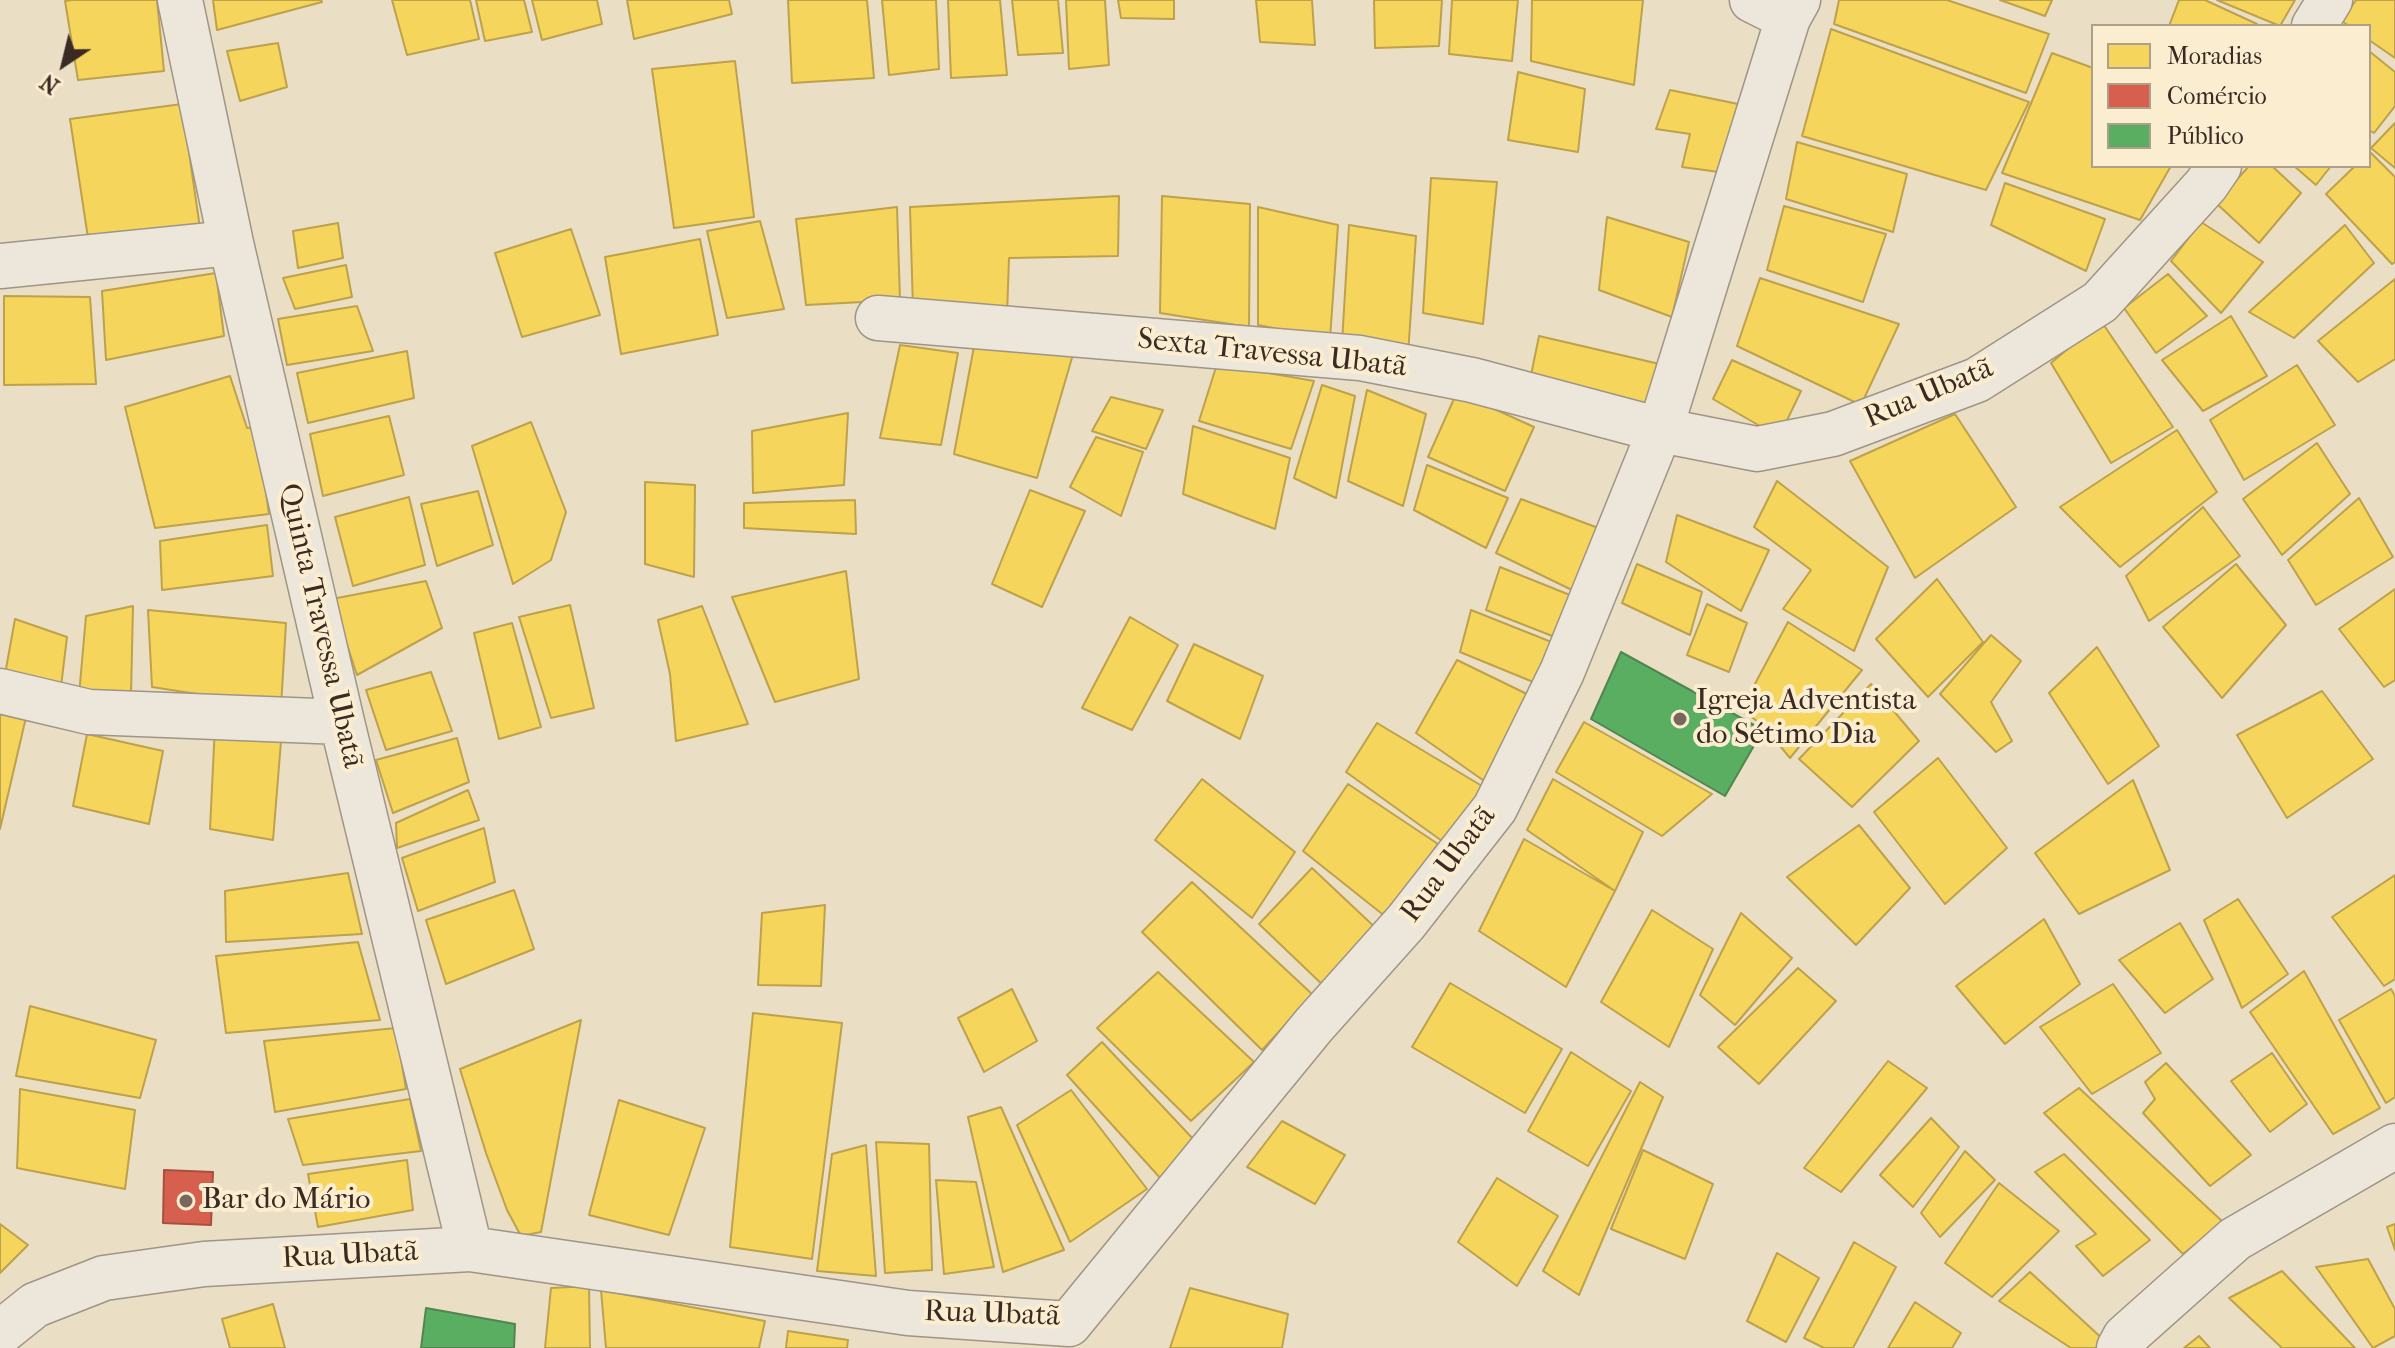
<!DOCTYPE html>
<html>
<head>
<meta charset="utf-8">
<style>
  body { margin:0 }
  #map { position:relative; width:2395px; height:1348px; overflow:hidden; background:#eadec5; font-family:"IM FELL French Canon",serif }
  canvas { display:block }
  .legend { position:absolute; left:2091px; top:24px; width:280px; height:144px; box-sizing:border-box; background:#fbedd0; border:2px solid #ae9f8b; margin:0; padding:10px 14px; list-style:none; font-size:24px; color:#3b2923 }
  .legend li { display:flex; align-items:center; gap:16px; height:40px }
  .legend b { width:40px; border:2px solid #ae9f8b }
  .north { position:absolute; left:24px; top:24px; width:80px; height:80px; -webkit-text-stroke:6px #fbedd0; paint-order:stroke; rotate:215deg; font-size:22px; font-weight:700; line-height:32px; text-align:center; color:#3b2923 }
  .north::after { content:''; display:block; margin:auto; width:28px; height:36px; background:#3b2923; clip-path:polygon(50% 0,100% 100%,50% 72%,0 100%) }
</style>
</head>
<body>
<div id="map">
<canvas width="2395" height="1348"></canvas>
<ul class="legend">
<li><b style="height:22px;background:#f6d55c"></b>Moradias</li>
<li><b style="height:22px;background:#d6604d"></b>Comércio</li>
<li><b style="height:22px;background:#5aae61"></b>Público</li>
</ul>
<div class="north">N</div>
</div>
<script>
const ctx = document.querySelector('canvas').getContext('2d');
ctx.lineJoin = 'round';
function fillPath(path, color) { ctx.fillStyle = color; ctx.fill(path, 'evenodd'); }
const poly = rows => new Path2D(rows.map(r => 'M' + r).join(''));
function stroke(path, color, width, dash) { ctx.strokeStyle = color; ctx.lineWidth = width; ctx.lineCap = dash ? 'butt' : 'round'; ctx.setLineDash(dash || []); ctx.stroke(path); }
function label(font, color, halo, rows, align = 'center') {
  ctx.font = font + ' "IM FELL French Canon",serif'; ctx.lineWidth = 8; ctx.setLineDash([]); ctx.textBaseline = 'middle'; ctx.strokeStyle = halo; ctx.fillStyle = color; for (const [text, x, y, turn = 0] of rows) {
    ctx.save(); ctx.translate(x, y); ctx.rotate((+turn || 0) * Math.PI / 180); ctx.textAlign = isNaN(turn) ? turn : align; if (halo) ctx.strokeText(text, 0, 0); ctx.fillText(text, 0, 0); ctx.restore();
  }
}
const homes = poly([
  [72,0,157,0,164,71,78,80,65,1,72,0],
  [213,0,321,0,322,2,217,30,213,0],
  [392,0,470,0,479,39,407,55,392,0],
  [476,0,524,0,532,32,485,41,476,0],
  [532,0,597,0,602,24,542,40,532,0],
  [627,0,729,0,732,14,634,39,627,0],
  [788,0,867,0,874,78,792,83,788,0],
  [882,0,936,0,939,69,889,75,882,0],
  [948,0,1000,0,1007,75,951,78,948,0],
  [1012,0,1058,0,1063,53,1018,55,1012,0],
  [1066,0,1105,0,1109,65,1069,69,1066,0],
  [1118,0,1174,0,1174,19,1121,18,1118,0],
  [1256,0,1312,0,1315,45,1260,42,1256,0],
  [1374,0,1442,0,1439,46,1375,48,1374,0],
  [1452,0,1518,0,1512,61,1449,54,1452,0],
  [1532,0,1643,0,1634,85,1531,61,1532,0],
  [1839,0,1947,0,2049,34,2026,93,1834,24,1839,0],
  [2000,0,2052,0,2045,16,2000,0],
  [2179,0,2205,0,2257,24,2255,26,2169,26,2179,0],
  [2217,0,2295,0,2280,26,2217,0],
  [2356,0,2395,0,2395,58,2369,40,2369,26,2349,26,2342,21,2356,0],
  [1831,29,2029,102,1986,190,1802,136,1831,29],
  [278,43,287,87,240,101,227,51,278,43],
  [2369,51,2395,72,2395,106,2374,133,2369,130,2369,51],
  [2052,53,2093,68,2093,166,2171,166,2140,220,2002,173,2052,53],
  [735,61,754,217,674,228,652,69,735,61],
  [1518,72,1585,89,1578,152,1508,140,1518,72],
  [1670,90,1738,104,1719,172,1682,167,1690,134,1656,129,1670,90],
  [182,104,201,235,90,251,70,119,182,104],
  [2395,123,2395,168,2371,148,2395,123],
  [1797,142,1907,174,1893,232,1786,199,1797,142],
  [2370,152,2395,177,2395,262,2392,264,2326,194,2355,166,2369,166,2370,152],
  [2249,166,2272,166,2301,193,2259,243,2216,203,2249,166],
  [2294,166,2331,166,2316,185,2294,166],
  [1431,178,1497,182,1483,324,1423,313,1431,178],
  [2005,183,2105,219,2086,271,1991,225,2005,183],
  [1119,196,1118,256,1009,258,1007,316,913,310,910,207,1119,196],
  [1162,196,1250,204,1249,327,1160,313,1162,196],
  [1784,206,1886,234,1863,302,1767,270,1784,206],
  [897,207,900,300,806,305,796,219,897,207],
  [1258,207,1338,225,1330,339,1258,325,1258,207],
  [1607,217,1689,242,1672,317,1599,290,1607,217],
  [760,221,784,309,727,318,707,231,760,221],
  [2201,222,2263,262,2221,313,2171,261,2201,222],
  [338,223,343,258,298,268,293,231,338,223],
  [1349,225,1416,236,1408,355,1342,343,1349,225],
  [2345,225,2374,263,2294,338,2249,312,2345,225],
  [571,229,600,315,522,337,495,253,571,229],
  [700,239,718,335,621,354,605,257,700,239],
  [346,265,352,297,295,309,283,278,346,265],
  [216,273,224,336,106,360,102,291,216,273],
  [2168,274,2207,316,2156,353,2124,308,2168,274],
  [1760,278,1899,324,1861,405,1737,346,1760,278],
  [2395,279,2395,359,2358,382,2318,341,2395,279],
  [4,296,90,297,96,384,4,385,4,296],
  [357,306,373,351,287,365,278,319,357,306],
  [2231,316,2267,376,2203,411,2162,360,2231,316],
  [2101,321,2173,427,2111,463,2051,363,2101,321],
  [1539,336,1664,365,1654,411,1530,380,1539,336],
  [975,341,1076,344,1037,478,954,454,975,341],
  [900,345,958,353,941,445,880,438,900,345],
  [407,351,414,398,308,423,297,373,407,351],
  [1732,360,1801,391,1779,437,1713,399,1732,360],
  [1217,364,1314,381,1291,449,1199,421,1217,364],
  [2297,365,2335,425,2244,480,2210,420,2297,365],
  [230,376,247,428,257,427,269,514,155,528,125,407,230,376],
  [1322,385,1355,396,1336,498,1294,478,1322,385],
  [1367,390,1426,414,1403,506,1348,481,1367,390],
  [1457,392,1534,427,1505,491,1428,457,1457,392],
  [1111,397,1163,410,1146,449,1092,431,1111,397],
  [848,413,844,485,753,493,752,431,848,413],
  [1955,414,2016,507,1915,578,1850,461,1955,414],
  [389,416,404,475,323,496,310,434,389,416],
  [531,422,566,512,551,560,513,584,472,446,531,422],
  [1193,426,1290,458,1275,529,1183,494,1193,426],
  [2177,430,2217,492,2120,567,2060,507,2177,430],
  [1096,437,1143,452,1121,516,1070,487,1096,437],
  [2317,443,2350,494,2282,555,2243,499,2317,443],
  [1427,465,1508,498,1486,548,1414,510,1427,465],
  [1777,481,1888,567,1854,651,1783,609,1811,570,1754,527,1777,481],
  [645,482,695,485,694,577,645,564,645,482],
  [1030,490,1085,511,1042,607,992,584,1030,490],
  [478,491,493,545,437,566,421,504,478,491],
  [409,497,425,565,353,586,335,517,409,497],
  [2359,498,2393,557,2316,605,2288,560,2359,498],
  [1521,499,1601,529,1574,591,1496,553,1521,499],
  [855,500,856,534,744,528,744,503,855,500],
  [2203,507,2240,556,2149,621,2126,576,2203,507],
  [1677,515,1769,550,1741,611,1666,562,1677,515],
  [267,525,273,576,162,590,160,541,267,525],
  [1637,564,1702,592,1690,635,1622,603,1637,564],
  [2236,564,2286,625,2222,698,2163,627,2236,564],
  [1500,567,1580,599,1560,639,1486,610,1500,567],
  [846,571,859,679,775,702,732,597,846,571],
  [1937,579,1983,642,1928,697,1876,639,1937,579],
  [426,581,442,628,357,675,332,599,426,581],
  [2395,589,2395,680,2384,687,2339,629,2395,589],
  [1707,604,1747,623,1729,672,1687,655,1707,604],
  [570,605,594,708,551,718,519,617,570,605],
  [133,606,131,694,79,695,86,616,133,606],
  [702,606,748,724,676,741,670,674,658,620,702,606],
  [148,610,286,623,281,707,152,687,148,610],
  [1471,610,1559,645,1543,686,1460,652,1471,610],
  [1130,617,1178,645,1132,730,1082,708,1130,617],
  [15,619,67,637,60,695,6,669,15,619],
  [1788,622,1862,670,1790,758,1763,725,1741,710,1788,622],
  [512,623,541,727,499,739,474,633,512,623],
  [1991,635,2021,661,1991,702,2012,741,1996,752,1940,694,1991,635],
  [1194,644,1263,676,1240,739,1167,701,1194,644],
  [2097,647,2159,746,2108,784,2049,693,2097,647],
  [1457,660,1531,696,1487,783,1416,733,1457,660],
  [431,672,452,731,386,750,366,690,431,672],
  [1871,684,1919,741,1852,807,1799,759,1871,684],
  [2322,691,2373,759,2287,818,2237,735,2322,691],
  [0,707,27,713,0,829,0,707],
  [1584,722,1712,794,1662,836,1556,772,1584,722],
  [1377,723,1487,789,1449,846,1346,772,1377,723],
  [215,725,282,729,273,840,210,829,215,725],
  [87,734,163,751,149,824,73,806,87,734],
  [457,738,469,782,393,813,376,760,457,738],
  [1938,758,2007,848,1945,904,1874,812,1938,758],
  [1202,779,1295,852,1252,918,1155,840,1202,779],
  [1553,779,1643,832,1615,891,1527,830,1553,779],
  [2133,780,2170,870,2079,914,2035,853,2133,780],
  [1348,784,1438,844,1386,917,1303,851,1348,784],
  [468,790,479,820,397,848,396,823,468,790],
  [1859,825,1910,888,1856,945,1787,877,1859,825],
  [484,828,495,882,418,911,402,858,484,828],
  [1524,839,1615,891,1566,987,1479,931,1524,839],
  [1312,868,1381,933,1327,989,1259,924,1312,868],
  [348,873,362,934,226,942,225,891,348,873],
  [2395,875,2395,979,2384,986,2332,917,2395,875],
  [1192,882,1313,995,1262,1050,1142,932,1192,882],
  [514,890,534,949,446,984,426,920,514,890],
  [2238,899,2288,974,2242,1008,2204,920,2238,899],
  [825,905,821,986,758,985,762,913,825,905],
  [1652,910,1713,949,1669,1047,1601,1002,1652,910],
  [1741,913,1792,958,1735,1025,1700,995,1741,913],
  [2044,919,2080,984,2005,1044,1956,986,2044,919],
  [2180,923,2213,979,2165,1013,2119,960,2180,923],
  [358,942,380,1020,226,1033,216,956,358,942],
  [1798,968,1836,1001,1759,1084,1718,1047,1798,968],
  [2304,971,2380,1108,2333,1134,2250,1012,2304,971],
  [1158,972,1254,1062,1191,1121,1097,1028,1158,972],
  [1450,983,1562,1049,1525,1113,1412,1047,1450,983],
  [2113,984,2161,1053,2092,1094,2040,1027,2113,984],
  [1012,989,1037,1041,984,1072,958,1018,1012,989],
  [2391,989,2395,996,2395,1097,2386,1103,2339,1020,2391,989],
  [30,1006,156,1040,140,1098,16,1076,30,1006],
  [753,1013,842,1023,812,1259,730,1247,753,1013],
  [581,1020,541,1232,521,1236,507,1210,486,1153,460,1069,581,1020],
  [396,1028,406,1089,275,1112,264,1041,396,1028],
  [1102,1042,1195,1141,1162,1180,1067,1075,1102,1042],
  [1571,1052,1631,1091,1588,1166,1528,1131,1571,1052],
  [2272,1053,2307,1104,2270,1132,2231,1081,2272,1053],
  [1888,1061,1927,1088,1841,1192,1804,1168,1888,1061],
  [2166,1063,2251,1155,2210,1186,2143,1113,2155,1099,2145,1082,2166,1063],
  [1640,1082,1663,1097,1579,1295,1543,1271,1640,1082],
  [2079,1088,2223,1222,2183,1254,2044,1113,2079,1088],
  [20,1089,135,1110,125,1189,17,1168,20,1089],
  [1071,1090,1147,1189,1070,1242,1017,1125,1071,1090],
  [410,1099,421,1151,303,1165,288,1119,410,1099],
  [619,1100,705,1128,669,1235,589,1215,619,1100],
  [1001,1107,1064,1250,1003,1272,968,1117,1001,1107],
  [1931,1118,1959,1147,1913,1207,1880,1175,1931,1118],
  [1282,1121,1345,1155,1315,1204,1247,1167,1282,1121],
  [876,1142,929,1144,932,1270,885,1273,876,1142],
  [866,1145,876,1276,817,1271,832,1154,866,1145],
  [1643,1150,1713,1184,1685,1259,1611,1229,1643,1150],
  [1965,1151,1995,1180,1940,1237,1921,1213,1965,1151],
  [2064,1154,2150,1240,2103,1276,2076,1246,2096,1234,2035,1172,2064,1154],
  [407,1160,413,1210,318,1227,308,1174,407,1160],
  [1497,1178,1558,1216,1517,1286,1458,1242,1497,1178],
  [936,1180,976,1182,994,1267,944,1274,936,1180],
  [1999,1183,2059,1231,1992,1297,1945,1263,1999,1183],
  [0,1224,28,1245,0,1273,0,1224],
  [2395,1224,2395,1250,2387,1227,2395,1224],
  [1854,1242,1896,1267,1853,1348,1824,1348,1804,1338,1854,1242],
  [1777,1253,1819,1278,1786,1342,1747,1321,1777,1253],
  [2368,1259,2395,1309,2395,1336,2373,1348,2316,1267,2368,1259],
  [2282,1271,2355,1348,2282,1348,2229,1298,2282,1271],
  [2030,1272,2106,1342,2100,1348,2071,1348,1999,1301,2030,1272],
  [589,1286,590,1348,545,1348,551,1288,589,1286],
  [1190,1288,1288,1314,1282,1348,1170,1348,1190,1288],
  [601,1290,765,1321,759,1348,606,1348,601,1290],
  [1915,1302,1961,1333,1952,1348,1888,1348,1915,1302],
  [273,1304,285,1348,230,1348,222,1319,273,1304],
  [788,1331,848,1340,847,1348,786,1348,788,1331],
  [2199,1336,2210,1348,2184,1348,2199,1336]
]);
fillPath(homes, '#f6d55c');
stroke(homes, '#bea14b', 2);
const shops = poly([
  [164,1170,213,1172,211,1225,163,1223,164,1170]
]);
fillPath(shops, '#d6604d');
stroke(shops, '#a85040', 2);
const public = poly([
  [1621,652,1763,730,1725,796,1591,719,1621,652],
  [426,1308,515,1324,514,1348,421,1348,426,1308]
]);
fillPath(public, '#5aae61');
stroke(public, '#51864e', 2);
const street = poly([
  [180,0,231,243,342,722,470,1249],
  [1752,0,1788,18],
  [2314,26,2330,0],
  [0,266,231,243],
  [878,318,1360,358,1472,380,1660,430,1757,449,1833,434,1977,380,2100,302,2206,185,2219,166],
  [0,691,89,712,342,722],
  [1069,1324,1314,1025,1406,922,1495,808,1562,672,1660,430,1788,18,1798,0],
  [0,1333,35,1305,104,1278,204,1264,470,1249,908,1313,1069,1324],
  [2119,1348,2125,1337,2235,1239,2395,1146]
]);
stroke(street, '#9e9586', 47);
stroke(street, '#ede6da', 44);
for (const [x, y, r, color] of [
  [1680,719,8,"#78685c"],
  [186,1201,8,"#78685c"]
]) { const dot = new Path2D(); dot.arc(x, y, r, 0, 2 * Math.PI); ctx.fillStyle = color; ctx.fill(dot); stroke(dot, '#fbedd0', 3); }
label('30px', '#3b2923', '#fbedd0', [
  ["Sexta Travessa Ubatã",1272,354,6],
  ["Rua Ubatã",1929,394,-23],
  ["Quinta Travessa Ubatã",320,626,77],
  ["Rua Ubatã",1449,865,-53],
  ["Rua Ubatã",350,1256,-3],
  ["Rua Ubatã",992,1315,2]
]);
label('30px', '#3b2923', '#fbedd0', [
  ["Igreja Adventista",1696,702],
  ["do Sétimo Dia",1696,736],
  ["Bar do Mário",202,1201]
], 'left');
</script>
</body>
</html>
